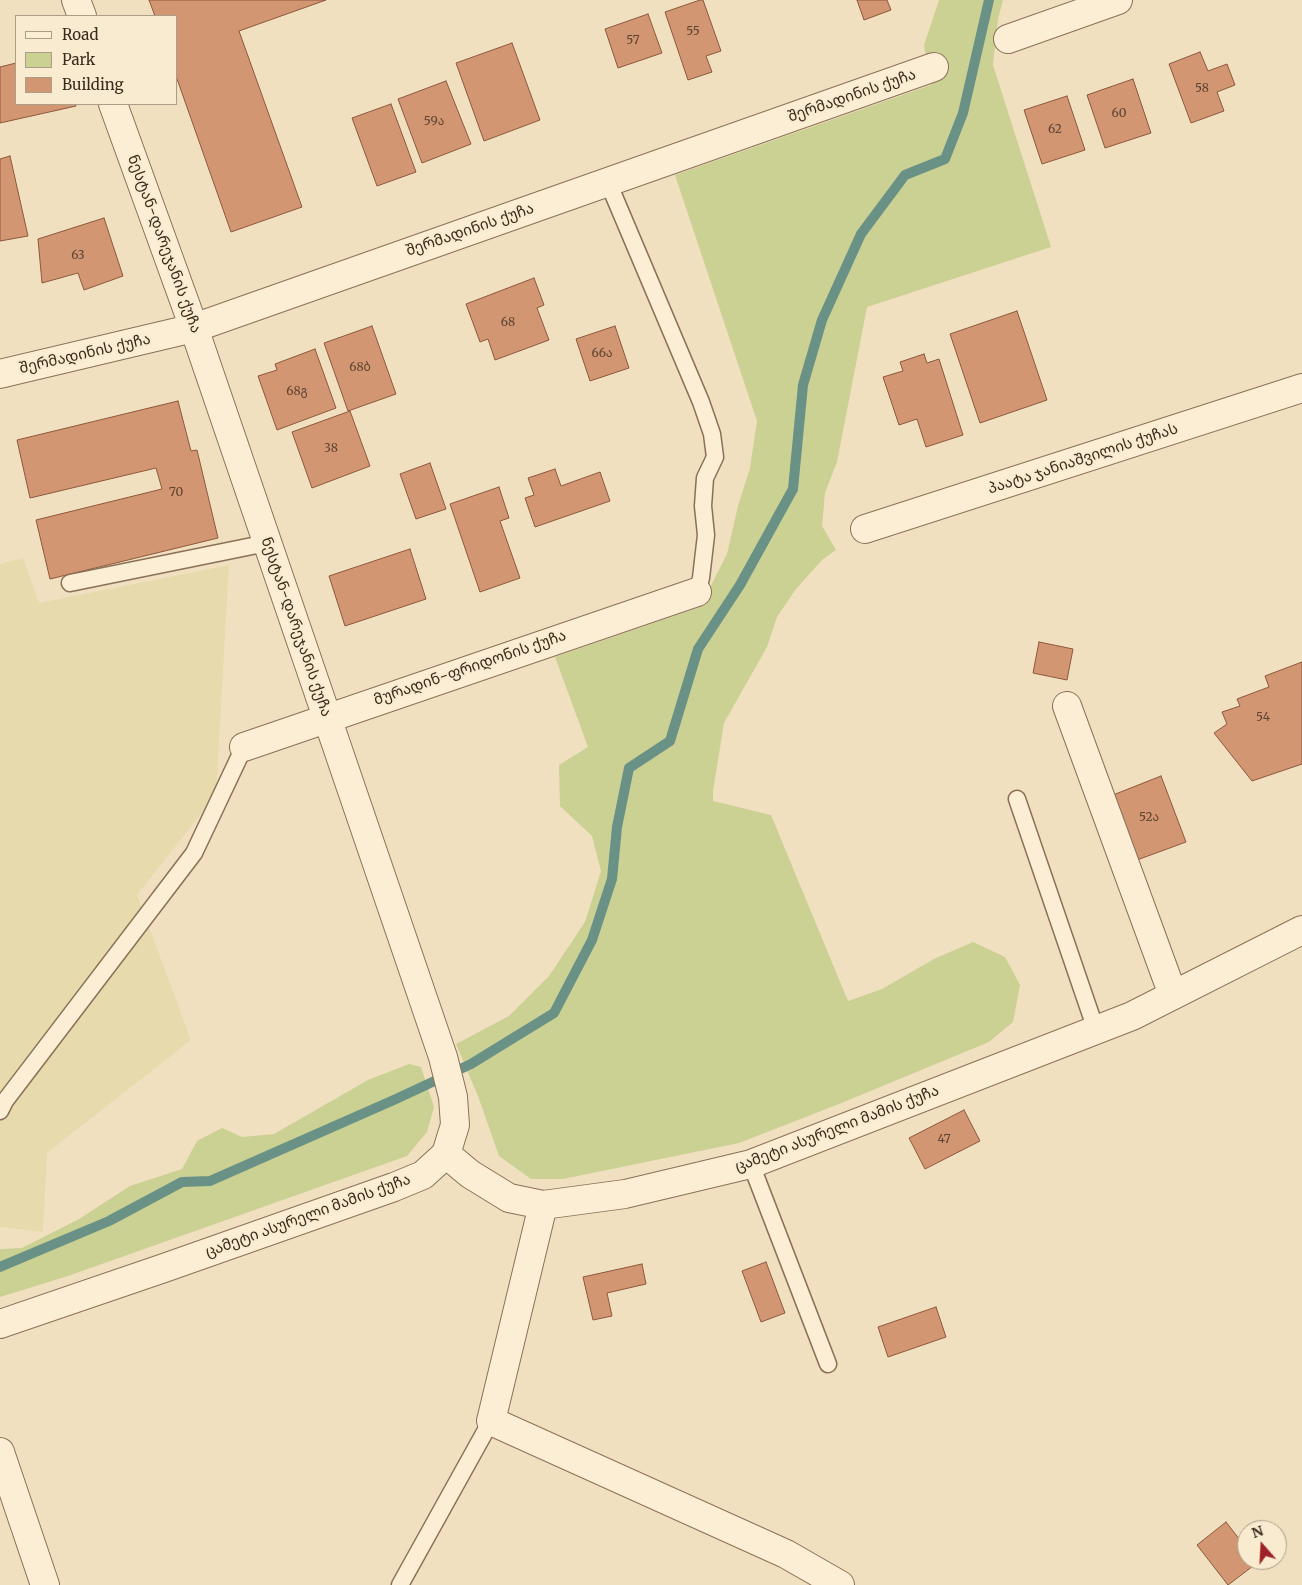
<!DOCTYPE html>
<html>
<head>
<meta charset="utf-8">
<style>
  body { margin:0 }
  #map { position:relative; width:1302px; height:1585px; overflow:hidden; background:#f1e0c0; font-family:Merriweather,serif }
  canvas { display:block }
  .legend { position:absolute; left:15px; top:15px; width:162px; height:90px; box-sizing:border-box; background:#f8ebd0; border:1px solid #ac9d88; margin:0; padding:6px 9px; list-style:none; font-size:15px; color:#3a291c }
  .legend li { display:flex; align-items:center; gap:10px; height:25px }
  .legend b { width:25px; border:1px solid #ac9d88 }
  .north { position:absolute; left:1237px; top:1520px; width:50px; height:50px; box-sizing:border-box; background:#f8ebd0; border:1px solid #ac9d88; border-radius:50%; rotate:341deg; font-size:14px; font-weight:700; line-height:20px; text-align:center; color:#3a291c }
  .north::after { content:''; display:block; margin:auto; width:18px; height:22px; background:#9e2228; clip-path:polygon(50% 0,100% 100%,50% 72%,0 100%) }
</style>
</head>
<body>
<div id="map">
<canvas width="1302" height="1585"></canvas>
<ul class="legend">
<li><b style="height:6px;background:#fbeed4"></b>Road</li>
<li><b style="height:14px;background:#cbd093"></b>Park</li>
<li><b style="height:14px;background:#d29673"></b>Building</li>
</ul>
<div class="north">N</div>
</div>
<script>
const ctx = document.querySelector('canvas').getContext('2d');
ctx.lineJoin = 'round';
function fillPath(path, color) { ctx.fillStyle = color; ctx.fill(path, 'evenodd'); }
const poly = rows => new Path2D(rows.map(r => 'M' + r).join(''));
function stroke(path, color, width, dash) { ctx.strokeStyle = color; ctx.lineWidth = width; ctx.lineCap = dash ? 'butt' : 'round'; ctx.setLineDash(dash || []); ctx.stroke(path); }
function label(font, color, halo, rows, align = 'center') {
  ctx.font = font + ' Merriweather,"Noto Sans Georgian",serif'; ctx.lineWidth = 4; ctx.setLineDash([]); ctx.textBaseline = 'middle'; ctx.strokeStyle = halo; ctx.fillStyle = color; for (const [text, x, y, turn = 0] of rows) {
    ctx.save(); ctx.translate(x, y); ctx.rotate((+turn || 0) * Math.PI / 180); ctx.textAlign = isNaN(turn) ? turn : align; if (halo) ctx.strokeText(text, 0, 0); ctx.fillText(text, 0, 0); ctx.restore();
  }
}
fillPath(poly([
  [23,558,39,603,229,565,216,795,137,895,191,1040,47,1153,43,1232,0,1227,0,564]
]), '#e7dbad');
fillPath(poly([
  [939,0,1003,0,998,19,993,65,1051,247,867,307,837,462,825,493,822,526,836,550,823,559,796,589,777,617,767,647,724,723,713,791,713,801,771,815,848,1001,882,989,934,959,973,942,1005,957,1020,985,1013,1022,989,1042,839,1104,739,1143,563,1179,531,1179,499,1156,478,1096,456,1044,509,1016,549,976,585,922,601,871,592,836,560,806,559,765,588,747,555,657,700,607,727,554,738,506,750,468,757,421,675,175,931,85,924,45],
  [409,1064,421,1067,434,1107,427,1132,407,1156,68,1276,0,1297,0,1249,22,1248,79,1219,130,1186,182,1169,197,1141,222,1128,242,1137,274,1134,368,1080]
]), '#cbd093');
stroke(poly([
  [0,1267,109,1221,182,1182,210,1181,396,1099,471,1064,554,1013,592,940,612,879,617,827,629,768,670,741,698,649,740,585,793,489,803,385,822,320,861,234,905,175,945,159,963,113,989,0]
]), '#699186', 10);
const building = poly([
  [149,0,326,0,239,31,302,207,231,232,176,76,176,16,155,16,149,0],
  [700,0,703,0,721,51,706,56,712,72,688,80,665,12,700,0],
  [857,0,887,0,891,10,864,20,857,0],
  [648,14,662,53,618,68,605,29,648,14],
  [512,43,540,120,484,141,456,63,512,43],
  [1200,52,1208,71,1227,64,1235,85,1217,92,1224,111,1191,123,1169,64,1200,52],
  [16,63,16,104,75,104,76,106,0,123,0,67,16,63],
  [1133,79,1151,133,1105,148,1087,95,1133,79],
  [446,81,471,144,422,163,398,99,446,81],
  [1067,96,1085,150,1042,164,1024,110,1067,96],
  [391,104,416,172,377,186,352,118,391,104],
  [10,156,28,236,0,241,0,159,10,156],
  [104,218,123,276,84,290,78,273,42,283,38,239,104,218],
  [534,278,544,305,537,308,549,340,495,360,488,339,480,342,466,304,534,278],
  [1017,311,1047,400,980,423,950,334,1017,311],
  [372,326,396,394,348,411,324,343,372,326],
  [615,326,629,368,590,381,576,339,615,326],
  [315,349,336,408,277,430,258,376,277,370,275,364,315,349],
  [924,354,927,363,939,359,963,435,926,447,917,419,899,425,883,377,903,371,900,362,924,354],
  [178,401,191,451,197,450,218,538,50,579,36,520,162,489,156,468,30,498,17,440,178,401],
  [350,411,370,466,312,488,292,432,350,411],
  [430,463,446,509,416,519,400,474,430,463],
  [555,469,561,486,600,472,610,501,535,527,525,498,534,495,528,478,555,469],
  [499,487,509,518,500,521,520,578,480,592,450,504,499,487],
  [410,549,426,599,345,626,329,576,410,549],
  [1039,642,1073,649,1067,680,1033,673,1039,642],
  [1302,662,1302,764,1252,781,1214,733,1227,724,1222,712,1240,706,1237,699,1269,687,1265,676,1302,662],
  [1161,776,1186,842,1137,860,1113,795,1161,776],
  [964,1110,980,1141,925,1169,909,1138,964,1110],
  [766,1262,785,1313,761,1322,742,1271,766,1262],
  [642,1264,646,1284,607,1293,612,1316,593,1320,583,1277,642,1264],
  [936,1307,946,1337,888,1357,878,1327,936,1307],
  [1226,1522,1247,1549,1247,1560,1255,1560,1257,1563,1228,1585,1197,1545,1226,1522]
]);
fillPath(building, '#d29673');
stroke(building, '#8c583b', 1);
const service = poly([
  [608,182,701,402,712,434,715,457,705,478,703,506,706,535,701,578,697,592],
  [70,583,267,543],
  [1017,799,1096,1030],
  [0,1111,5,1101,194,853,244,747],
  [751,1164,828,1364],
  [400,1585,491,1421]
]);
const minor = poly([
  [1008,39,1118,0],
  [0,374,194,328,934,67],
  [865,529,1302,388],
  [1067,706,1173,995],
  [244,747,697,592],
  [543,1205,491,1421,786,1554,840,1585]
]);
const tertiary = poly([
  [76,0,82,16],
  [446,1154,470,1174,509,1198,543,1205,625,1194,751,1164,1132,1016,1302,930],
  [0,1324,164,1268,394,1187,423,1175,446,1154,455,1125,453,1097,443,1057,194,328,113,104],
  [0,1452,45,1585]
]);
stroke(service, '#8b7057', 19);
stroke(minor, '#8b7057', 30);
stroke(tertiary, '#8b7057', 30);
stroke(service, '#fbeed4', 16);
stroke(minor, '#fbeed4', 28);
stroke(tertiary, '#fbeed4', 28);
label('12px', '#604432', null, [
  ["55",693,32],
  ["57",633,41],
  ["58",1202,89],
  ["60",1119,114],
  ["59ა",434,122],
  ["62",1055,130],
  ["63",78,256],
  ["68",508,323],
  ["66ა",602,354],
  ["68ბ",360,368],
  ["68გ",297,392],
  ["38",331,449],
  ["70",176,493],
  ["54",1263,718],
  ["52ა",1149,818],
  ["47",944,1140]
]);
label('15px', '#3a291c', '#f8ebd0', [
  ["შერმადინის ქუჩა",852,96,-19],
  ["შერმადინის ქუჩა",470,230,-19],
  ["ნესტან-დარეჯანის ქუჩა",164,244,70],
  ["შერმადინის ქუჩა",85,354,-13],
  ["პაატა ჯანიაშვილის ქუჩას",1083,459,-18],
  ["ნესტან-დარეჯანის ქუჩა",296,627,71],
  ["მურადინ-ფრიდონის ქუჩა",470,668,-19],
  ["ცამეტი ასურელი მამის ქუჩა",837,1129,-21],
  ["ცამეტი ასურელი მამის ქუჩა",308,1216,-20]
]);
</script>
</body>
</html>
